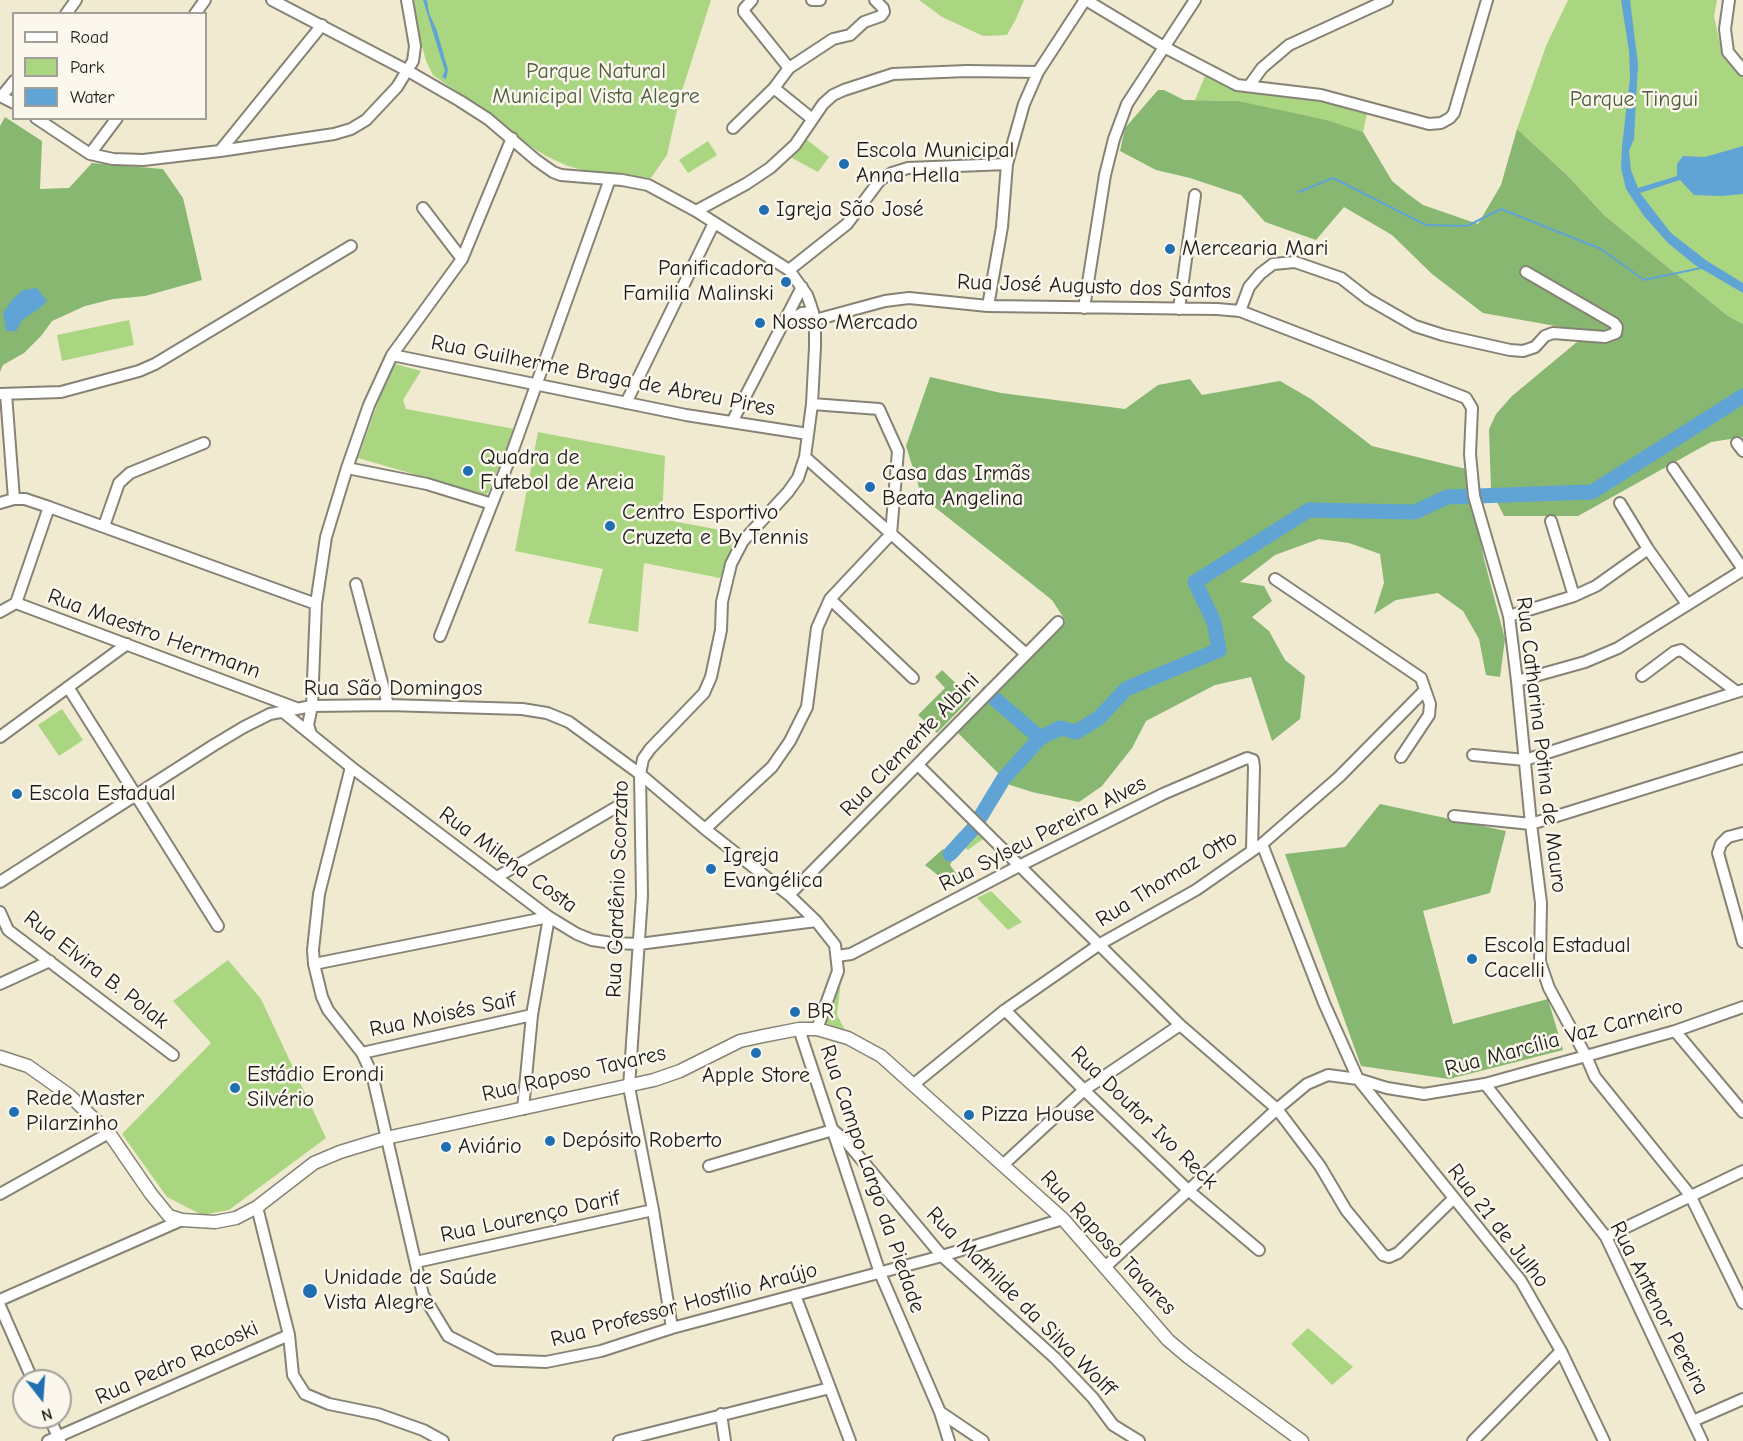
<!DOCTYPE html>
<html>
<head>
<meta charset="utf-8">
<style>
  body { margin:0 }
  #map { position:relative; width:1743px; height:1441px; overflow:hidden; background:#f0ead1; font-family:"Comic Neue",sans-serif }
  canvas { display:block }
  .legend { position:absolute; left:12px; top:12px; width:195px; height:108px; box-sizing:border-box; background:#fbf7ec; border:2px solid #a29f99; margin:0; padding:8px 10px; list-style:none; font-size:18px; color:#1c1c1c }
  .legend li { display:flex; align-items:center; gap:12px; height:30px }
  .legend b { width:30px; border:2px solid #a29f99 }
  .north { position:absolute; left:12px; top:1369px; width:60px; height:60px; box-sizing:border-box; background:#fbf7ec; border:2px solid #a29f99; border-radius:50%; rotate:163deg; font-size:16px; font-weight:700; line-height:24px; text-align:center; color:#1c1c1c }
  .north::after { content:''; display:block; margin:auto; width:21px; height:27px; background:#1f6fb2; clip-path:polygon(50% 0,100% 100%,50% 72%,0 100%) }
</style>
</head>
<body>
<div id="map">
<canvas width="1743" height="1441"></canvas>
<ul class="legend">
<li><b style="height:8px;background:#fff"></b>Road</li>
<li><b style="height:16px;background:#aad682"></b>Park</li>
<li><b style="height:16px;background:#60a4d5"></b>Water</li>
</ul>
<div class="north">N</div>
</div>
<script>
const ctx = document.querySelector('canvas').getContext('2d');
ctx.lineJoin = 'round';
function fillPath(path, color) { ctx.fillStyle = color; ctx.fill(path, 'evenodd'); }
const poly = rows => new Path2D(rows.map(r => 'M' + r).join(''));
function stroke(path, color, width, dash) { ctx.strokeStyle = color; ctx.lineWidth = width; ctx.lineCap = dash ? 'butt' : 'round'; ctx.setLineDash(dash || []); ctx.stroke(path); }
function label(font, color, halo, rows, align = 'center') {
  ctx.font = font + ' "Comic Neue",sans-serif'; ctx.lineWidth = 5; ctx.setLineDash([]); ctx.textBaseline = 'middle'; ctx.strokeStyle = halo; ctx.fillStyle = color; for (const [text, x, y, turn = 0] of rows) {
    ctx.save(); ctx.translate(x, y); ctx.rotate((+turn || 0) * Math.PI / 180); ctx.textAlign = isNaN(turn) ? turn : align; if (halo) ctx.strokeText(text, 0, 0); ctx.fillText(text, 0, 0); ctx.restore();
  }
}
fillPath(poly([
  [410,0,711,0,680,97,667,155,651,178,632,177,586,171,568,166,546,156,530,146,504,125,433,75,426,61],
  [919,0,1024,0,1016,19,1007,35,983,36,942,17],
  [1568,0,1717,0,1714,16,1722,54,1743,75,1743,324,1728,316,1605,216,1567,175,1517,129,1546,46],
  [1205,76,1237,91,1279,93,1320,99,1367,114,1363,132,1238,101,1195,100],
  [806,139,829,157,818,172,790,157],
  [708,141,717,155,688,173,679,160],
  [129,320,134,345,62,361,57,335],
  [392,363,421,371,403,400,406,409,515,429,488,493,486,495,358,458],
  [538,432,665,456,662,519,741,534,720,578,644,563,638,632,588,623,603,569,515,551],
  [62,709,83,740,59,756,38,725],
  [968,824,983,839,968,850,954,838],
  [991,891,1022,922,1008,930,977,898],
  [228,960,261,999,326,1138,229,1210,202,1215,167,1197,122,1134,211,1043,173,1001],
  [841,980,837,1015,845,1030,827,1024,826,1021,826,1016],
  [1308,1328,1353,1367,1332,1385,1291,1344]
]), '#aad682');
fillPath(poly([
  [1158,90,1164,90,1184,100,1238,101,1326,120,1363,132,1392,181,1408,194,1423,205,1478,224,1501,185,1517,129,1567,175,1605,216,1728,316,1743,324,1743,437,1711,442,1578,516,1504,516,1491,490,1489,429,1496,414,1512,396,1589,332,1483,313,1432,274,1392,235,1344,207,1316,240,1265,222,1241,195,1190,178,1156,170,1120,151,1125,128],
  [5,117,42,141,40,189,69,188,92,163,163,169,183,198,202,280,145,296,113,299,85,306,52,321,41,336,24,353,3,365,0,372,0,126],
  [930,377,1001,393,1125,409,1158,385,1190,379,1202,395,1280,381,1311,399,1372,446,1466,469,1484,559,1505,639,1500,677,1486,675,1479,639,1463,611,1438,593,1396,600,1374,614,1384,583,1380,554,1349,543,1319,539,1275,555,1240,582,1264,586,1272,601,1252,617,1269,631,1285,660,1305,676,1300,719,1272,741,1251,677,1215,685,1146,721,1132,748,1102,786,1079,802,1032,792,1010,785,957,732,989,701,1012,673,1065,620,1052,600,922,497,906,446],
  [942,670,971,698,937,733,918,715,945,688,935,677],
  [1380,804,1506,831,1490,893,1423,911,1453,1024,1548,999,1563,1050,1449,1079,1361,1066,1285,854,1345,847],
  [943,849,954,857,950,865,960,879,957,884,944,880,925,865]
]), '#87b770');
fillPath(poly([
  [423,0,427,0,429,13,437,31,448,70,446,79,442,77,445,71],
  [1621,0,1630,0,1638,64,1634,139,1629,151,1631,170,1638,188,1677,176,1677,164,1683,156,1705,157,1743,146,1743,194,1720,196,1694,195,1680,180,1640,193,1671,233,1707,261,1743,283,1743,293,1695,265,1668,243,1644,216,1626,189,1621,168,1622,146,1630,78,1629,51],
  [37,288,47,301,40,308,22,320,16,331,6,331,3,313,12,300,23,290]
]), '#60a4d5');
stroke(poly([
  [1299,192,1333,178,1426,225,1467,226,1501,209,1601,249,1644,280,1701,268]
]), '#60a4d5', 2);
stroke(poly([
  [988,693,1040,738],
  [950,854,973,829,1004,778,1040,738,1060,728,1076,732,1099,718,1126,689,1219,650,1214,622,1195,582,1309,510,1415,512,1447,497,1592,492,1743,396]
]), '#60a4d5', 15);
const minor = poly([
  [272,0,408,71,460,101,488,119,536,160,553,172,561,175,622,180,648,185,696,211,789,270,807,295,811,306,815,320,815,347,812,404,805,457,798,478,788,492,743,541,731,564,722,602,721,630,711,677,704,693,650,749,643,759,640,774,642,896,629,1087,653,1210,672,1328],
  [752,0,744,9,744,12,789,68],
  [812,0,820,0],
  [1086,0,1164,47,1237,85,1321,95,1429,124,1441,123,1450,118,1454,113,1487,0],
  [1729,0,1725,29,1728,52,1743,70],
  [66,14,76,0],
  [195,14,205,0],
  [1249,86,1262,68,1289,45,1387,0],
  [774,88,811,118],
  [0,96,14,103],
  [2,96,14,81],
  [36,118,90,154,113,159,143,160,220,151,334,134,351,129,366,120,397,87,413,61,415,46,407,0],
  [733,128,774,88,789,68,833,39,850,35,864,22,881,16,884,12,883,8,875,0],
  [220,151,322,25],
  [90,154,117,118],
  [423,208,462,259],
  [696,211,746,184,770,168,795,145,823,104,833,95,844,90,893,74,967,71,1038,72],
  [789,270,847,224,880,180,892,173,908,168,1007,164],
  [988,306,1002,227,1007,164,1024,104,1038,72,1085,0],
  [1084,308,1105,175,1114,139,1127,104,1195,0],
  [1179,309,1195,195],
  [1240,311,1249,287,1260,274,1273,264,1295,262,1341,278,1368,299,1415,326,1443,335,1510,350,1523,351,1535,347,1545,336,1553,333,1605,337,1616,333,1617,327,1614,323,1526,272],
  [815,320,885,301,909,298,988,306,1217,309,1240,311,1466,398,1472,408,1470,454,1474,496,1509,616,1517,681,1531,824,1541,903,1540,962,1549,988,1586,1056,1595,1077,1690,1195,1743,1303],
  [784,323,802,313,813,312],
  [392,355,686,415,808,434],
  [0,394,61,392,139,371,155,364,351,246],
  [6,394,14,499],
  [626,403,714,223],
  [732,422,802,287],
  [1737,443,1743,451],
  [805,457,1026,654],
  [347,468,427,484,492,504],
  [1673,468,1743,569],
  [0,503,14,499,25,499,49,507,316,604],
  [1620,503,1648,549,1687,604],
  [1551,521,1574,596],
  [104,526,119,483,130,473,204,443],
  [1275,579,1421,678,1430,704,1429,715,1401,757],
  [356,584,388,705],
  [830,599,913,678],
  [16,603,49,507],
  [0,612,16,603,296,708],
  [1509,616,1574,596,1596,586,1648,549],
  [440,636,510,458,610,179],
  [1642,676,1674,652,1681,650,1737,692],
  [1517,681,1585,662,1618,648,1743,570],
  [68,687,218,926],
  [282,711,351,767,549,917,577,934,592,940,612,943,639,944,816,921],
  [311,734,308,725,312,706,316,604,326,537,347,468,369,405,392,355,462,259,512,138],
  [0,737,127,644],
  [1473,755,1525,760,1743,690],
  [918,765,1180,1025,1277,1109,1320,1166,1346,1210,1383,1255,1389,1257,1398,1253,1453,1199],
  [351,767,319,894,313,950,314,964,322,997,328,1010,362,1053,372,1074,423,1295,448,1336,495,1360,546,1362,601,1351,672,1328,942,1256,1063,1219],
  [1454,816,1531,824,1743,758],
  [705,829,772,767,790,741,807,707,817,628,830,599,891,534,898,451,879,409,812,404],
  [1743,833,1728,837,1721,844,1718,853,1743,942],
  [1262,844,1324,1003,1358,1079,1521,1281,1561,1351,1604,1441],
  [497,877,620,805],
  [0,882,214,745,244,727,270,714,312,706,388,705,522,709,547,713,569,722,640,774,705,829,789,895,816,921,835,945,838,971,817,1029],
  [789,895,1058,622],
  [0,912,8,930,173,1055],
  [837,956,851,954,1021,865,1163,794,1247,758,1253,760,1254,767,1252,850],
  [314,964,549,917,532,1015,523,1109],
  [0,984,50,961],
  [1005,1010,1084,1090,1188,1190,1259,1250],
  [799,1029,880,1273,940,1412,949,1441],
  [1675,1031,1743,1112],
  [362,1053,532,1015],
  [914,1084,1005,1010,1100,944,1196,890,1262,844,1339,777,1425,690],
  [1485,1084,1606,1237,1702,1441],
  [1004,1164,1084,1090,1180,1025],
  [709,1166,833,1130,845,1140,942,1256,1055,1358,1093,1398,1113,1425,1139,1441],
  [0,1194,109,1133],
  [257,1207,289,1335,293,1375,305,1394,329,1404,378,1414,423,1430,443,1441],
  [1606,1237,1743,1171],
  [416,1262,653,1210],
  [1105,1267,1277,1109,1307,1084,1328,1075,1358,1079,1387,1088,1424,1094,1485,1084,1586,1056,1675,1031,1743,1007],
  [795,1295,850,1441],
  [0,1300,182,1220],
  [0,1306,33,1381],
  [940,1412,983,1441],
  [721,1414,725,1441],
  [49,1417,60,1441],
  [1693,1421,1743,1399],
  [48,1441,289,1335],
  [619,1441,830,1388],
  [1473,1441,1561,1351]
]);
const major = poly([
  [0,1057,28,1066,69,1095,109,1133,151,1194,169,1216,182,1220,215,1222,236,1218,257,1207,314,1163,340,1152,386,1138,654,1080,680,1071,740,1041,763,1036,799,1029,817,1029,848,1038,881,1056,1063,1219,1168,1340,1188,1357,1302,1441]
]);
stroke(minor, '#868376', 14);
stroke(major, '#868376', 15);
stroke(minor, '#fff', 10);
stroke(major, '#fff', 12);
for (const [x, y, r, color] of [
  [844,164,6,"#1f6fb2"],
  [764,210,6,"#1f6fb2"],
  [1170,249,6,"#1f6fb2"],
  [786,282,6,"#1f6fb2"],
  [760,323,6,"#1f6fb2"],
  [468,471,6,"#1f6fb2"],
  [870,487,6,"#1f6fb2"],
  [610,526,6,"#1f6fb2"],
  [17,794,6,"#1f6fb2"],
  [711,869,6,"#1f6fb2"],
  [1472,959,6,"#1f6fb2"],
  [795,1012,6,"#1f6fb2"],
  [756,1053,6,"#1f6fb2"],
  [235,1088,6,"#1f6fb2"],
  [14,1112,6,"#1f6fb2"],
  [969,1115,6,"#1f6fb2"],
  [550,1141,6,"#1f6fb2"],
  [446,1147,6,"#1f6fb2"],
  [310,1291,8,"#1f6fb2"]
]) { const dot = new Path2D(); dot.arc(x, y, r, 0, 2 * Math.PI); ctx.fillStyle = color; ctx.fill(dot); stroke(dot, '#fbf7ec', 2); }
label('22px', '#4e5d40', '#fbf7ec', [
  ["Parque Natural",596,72],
  ["Municipal Vista Alegre",596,97],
  ["Parque Tingui",1634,100]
]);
label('22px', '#1c1c1c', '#fbf7ec', [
  ["Escola Municipal",856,151],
  ["Anna Hella",856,176],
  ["Igreja São José",776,210],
  ["Mercearia Mari",1182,249],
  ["Panificadora",774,269,"right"],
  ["Familia Malinski",774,294,"right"],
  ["Nosso Mercado",772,323],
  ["Quadra de",480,458],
  ["Futebol de Areia",480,483],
  ["Casa das Irmãs",882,474],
  ["Beata Angelina",882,499],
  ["Centro Esportivo",622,513],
  ["Cruzeta e By Tennis",622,538],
  ["Escola Estadual",29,794],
  ["Igreja",723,856],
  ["Evangélica",723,881],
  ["Escola Estadual",1484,946],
  ["Cacelli",1484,971],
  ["BR",807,1012],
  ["Estádio Erondi",247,1075],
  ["Silvério",247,1100],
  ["Apple Store",756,1076,"center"],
  ["Rede Master",26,1099],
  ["Pilarzinho",26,1124],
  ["Pizza House",981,1115],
  ["Depósito Roberto",562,1141],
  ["Aviário",458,1147],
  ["Unidade de Saúde",324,1278],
  ["Vista Alegre",324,1303]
], 'left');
label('22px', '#1c1c1c', '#fbf7ec', [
  ["Rua José Augusto dos Santos",1094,287,2],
  ["Rua Guilherme Braga de Abreu Pires",603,376,11],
  ["Rua Maestro Herrmann",154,634,20],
  ["Rua São Domingos",393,689],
  ["Rua Clemente Albini",910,745,-46],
  ["Rua Catharina Potina de Mauro",1541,745,83],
  ["Rua Sylseu Pereira Alves",1043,834,-27],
  ["Rua Milena Costa",508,860,36],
  ["Rua Thomaz Otto",1167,879,-32],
  ["Rua Gardênio Scorzato",618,889,-88],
  ["Rua Elvira B. Polak",96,970,38],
  ["Rua Moisés Saif",443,1015,-12],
  ["Rua Marcília Vaz Carneiro",1564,1038,-15],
  ["Rua Raposo Tavares",574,1074,-13],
  ["Rua Doutor Ivo Reck",1144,1118,44],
  ["Rua Campo Largo da Piedade",872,1179,71],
  ["Rua Lourenço Darif",530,1217,-12],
  ["Rua 21 de Julho",1498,1226,52],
  ["Rua Raposo Tavares",1108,1243,47],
  ["Rua Mathilde da Silva Wolff",1021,1302,45],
  ["Rua Professor Hostílio Araújo",684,1305,-15],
  ["Rua Antenor Pereira",1659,1308,63],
  ["Rua Pedro Racoski",177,1363,-24]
]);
</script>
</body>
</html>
